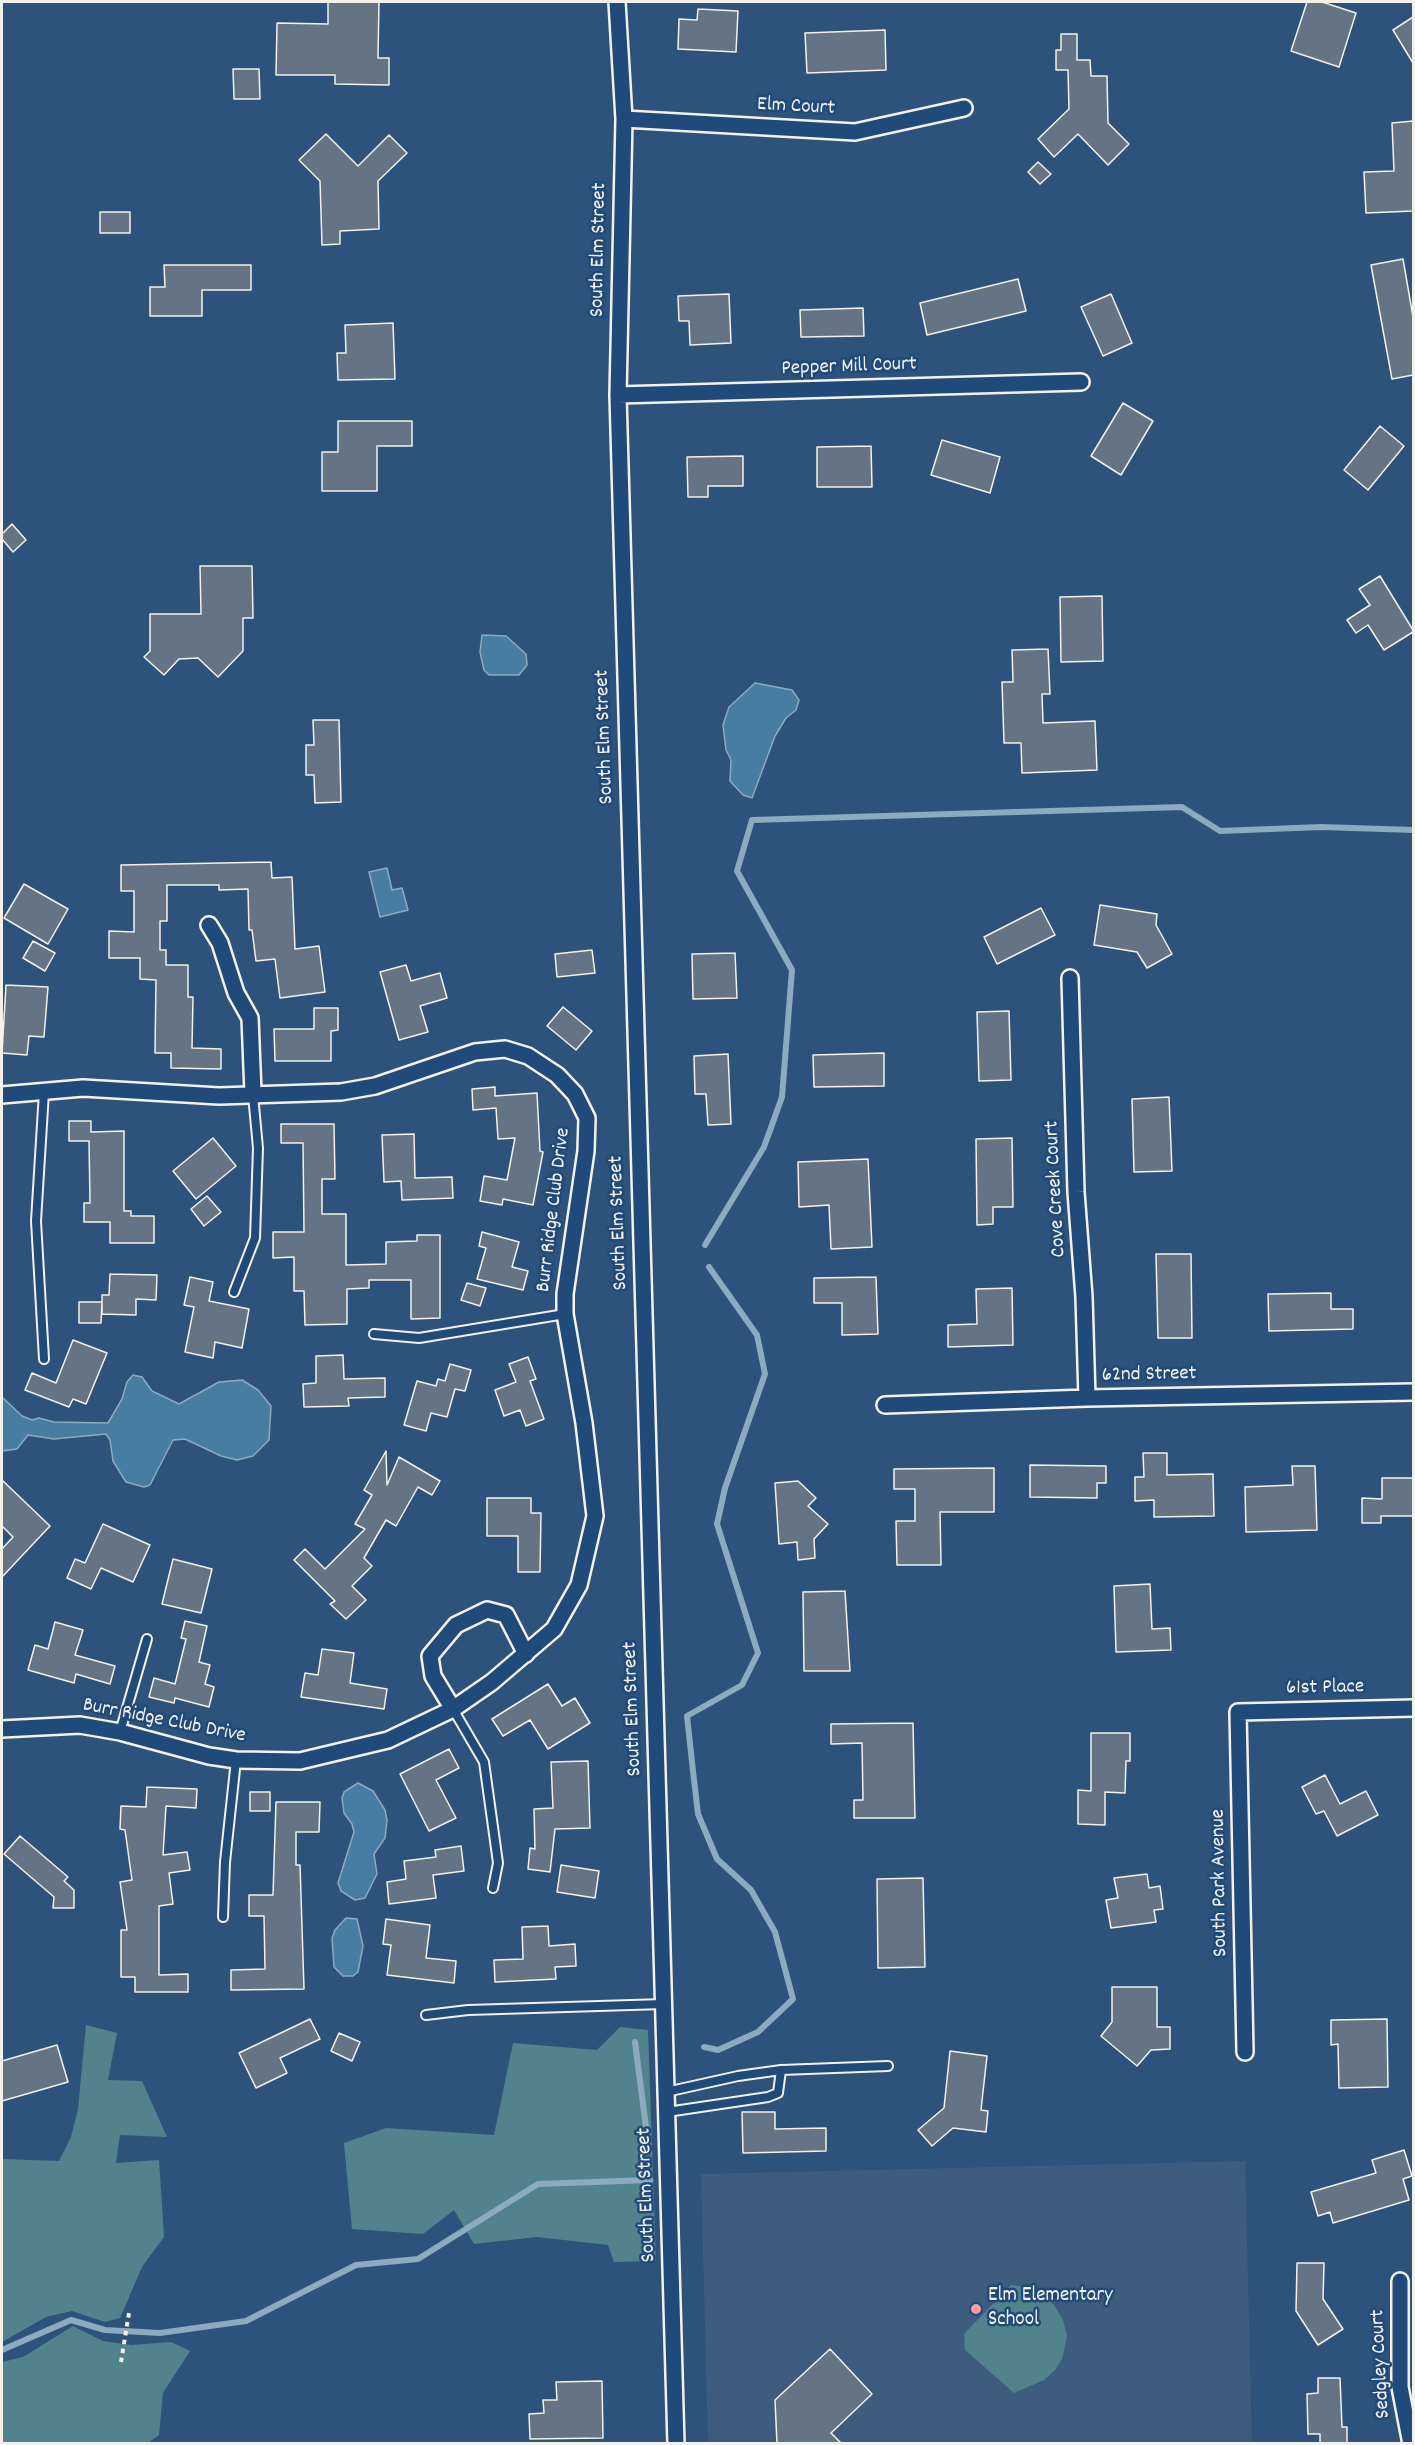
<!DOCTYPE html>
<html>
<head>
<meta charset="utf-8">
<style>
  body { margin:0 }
  #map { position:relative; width:1415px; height:2445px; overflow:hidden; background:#2d527c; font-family:Dekko,sans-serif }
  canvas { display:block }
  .frame { position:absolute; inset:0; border:3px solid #f4f1e8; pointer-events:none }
</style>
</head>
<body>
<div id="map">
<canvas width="1415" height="2445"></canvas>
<div class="frame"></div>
</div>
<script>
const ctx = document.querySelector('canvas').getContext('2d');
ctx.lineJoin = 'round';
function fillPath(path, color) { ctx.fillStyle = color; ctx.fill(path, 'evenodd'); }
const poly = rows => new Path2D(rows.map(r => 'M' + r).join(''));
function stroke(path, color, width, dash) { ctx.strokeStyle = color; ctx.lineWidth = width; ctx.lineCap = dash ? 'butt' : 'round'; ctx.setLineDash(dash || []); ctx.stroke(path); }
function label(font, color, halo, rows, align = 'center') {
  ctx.font = font + ' Dekko,sans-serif'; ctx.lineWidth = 5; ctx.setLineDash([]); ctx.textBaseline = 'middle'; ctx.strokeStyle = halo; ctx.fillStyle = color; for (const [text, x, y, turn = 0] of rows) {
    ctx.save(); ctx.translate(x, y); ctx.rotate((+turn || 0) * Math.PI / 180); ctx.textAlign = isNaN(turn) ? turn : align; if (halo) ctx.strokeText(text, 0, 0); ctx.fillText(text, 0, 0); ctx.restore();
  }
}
fillPath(poly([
  [1245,2161,1252,2443,708,2443,701,2174]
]), '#3e5c7e');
fillPath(poly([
  [86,2025,117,2033,108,2080,142,2081,167,2137,120,2135,116,2163,159,2160,164,2237,142,2267,120,2318,105,2322,72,2311,46,2317,2,2342,2,2159,59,2161,71,2137,78,2109],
  [620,2027,648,2030,656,2261,614,2262,608,2245,537,2237,474,2244,454,2210,423,2234,352,2229,344,2143,386,2128,494,2135,513,2043,597,2050],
  [1011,2285,1026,2287,1042,2294,1054,2305,1063,2320,1067,2336,1062,2359,1055,2370,1044,2380,1014,2393,965,2350,964,2334],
  [73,2326,103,2341,131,2345,171,2342,190,2351,163,2393,159,2435,148,2443,2,2443,2,2362,23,2357]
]), '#52838d');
const water = poly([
  [482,635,506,636,526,654,527,665,519,675,489,675,484,670,480,652,482,635],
  [755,683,792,690,799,700,796,710,786,718,775,736,752,798,743,795,730,781,731,760,726,750,723,725,729,707,755,683],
  [387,868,392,890,402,888,408,910,380,917,369,872,387,868],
  [133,1375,142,1377,152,1391,179,1404,219,1382,242,1380,258,1390,271,1406,269,1440,253,1456,237,1460,221,1456,185,1439,173,1440,150,1485,144,1487,126,1482,113,1461,110,1440,106,1434,54,1439,28,1435,17,1449,2,1451,2,1397,22,1416,32,1420,39,1418,54,1422,108,1423,122,1399,127,1382,133,1375],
  [358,1783,373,1791,385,1810,387,1820,385,1838,374,1854,377,1874,365,1898,355,1900,341,1891,338,1883,354,1832,352,1824,344,1813,342,1798,344,1792,358,1783],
  [346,1918,357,1919,363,1946,358,1972,353,1976,343,1976,334,1967,332,1938,335,1930,346,1918]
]);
fillPath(water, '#477da3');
stroke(water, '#8cabbf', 1.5);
stroke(poly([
  [705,1245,764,1147,782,1097,792,970,737,871,752,820,1182,807,1220,831,1321,827,1414,830],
  [635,2042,649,2151],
  [704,2047,718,2050,758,2032,793,1999,775,1932,751,1890,717,1859,698,1814,693,1771,687,1716,742,1685,758,1653,717,1524,725,1488,765,1374,757,1335,709,1267],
  [2,2350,71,2320,105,2330,160,2333,246,2321,356,2265,418,2259,538,2184,650,2180]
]), '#8cabbf', 6);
const building = poly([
  [328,2,379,2,378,58,389,58,389,85,335,84,335,75,276,75,277,23,328,24,328,2],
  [1307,2,1322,2,1356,13,1339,67,1291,51,1307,2],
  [698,9,738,11,736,52,678,49,679,19,697,20,698,9],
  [1413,17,1413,63,1393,30,1413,17],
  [885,30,886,70,807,73,805,33,885,30],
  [1061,34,1077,34,1077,60,1090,60,1091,76,1107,76,1108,123,1129,144,1108,165,1078,134,1054,157,1038,139,1069,109,1068,70,1056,70,1056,50,1061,50,1061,34],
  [233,69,259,69,260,99,234,99,233,69],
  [1413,121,1413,211,1366,213,1364,172,1394,171,1392,123,1413,121],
  [326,134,358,166,389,135,407,153,378,181,379,229,340,231,340,244,322,245,320,181,299,160,326,134],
  [1038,162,1051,174,1040,184,1028,172,1038,162],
  [100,212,130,212,130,233,100,233,100,212],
  [1403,259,1413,317,1413,375,1392,379,1371,265,1403,259],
  [164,265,251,265,251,290,202,290,202,316,150,316,150,287,165,287,164,265],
  [1018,279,1026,311,927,335,920,303,1018,279],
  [729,294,731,343,690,345,689,321,679,321,678,296,729,294],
  [1111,294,1132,343,1103,356,1081,307,1111,294],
  [863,308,864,336,801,337,800,310,863,308],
  [393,323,395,379,338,380,337,353,346,353,345,325,393,323],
  [1123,403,1153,421,1121,475,1091,456,1123,403],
  [338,421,412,421,412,446,377,446,377,491,322,491,322,452,338,452,338,421],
  [1380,426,1404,446,1368,490,1344,470,1380,426],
  [942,440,1000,457,990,493,931,475,942,440],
  [871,446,872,487,817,487,817,447,871,446],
  [743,456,743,486,708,486,708,497,688,497,687,457,743,456],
  [12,524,26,540,13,552,2,539,2,534,12,524],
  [200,566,252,566,253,618,243,618,243,651,218,677,198,658,179,659,164,675,144,657,150,651,150,614,201,614,200,566],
  [1380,576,1413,630,1413,632,1384,650,1368,625,1356,633,1347,620,1370,605,1359,589,1380,576],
  [1102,596,1103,661,1061,662,1060,597,1102,596],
  [1048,649,1050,694,1042,694,1043,723,1095,721,1097,770,1022,773,1021,743,1004,743,1002,682,1013,682,1012,650,1048,649],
  [313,720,339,720,341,802,315,803,314,775,306,775,306,745,314,745,313,720],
  [271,862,272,878,292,877,295,949,319,946,325,992,280,998,275,959,256,961,252,930,249,930,248,889,219,890,219,885,167,885,167,921,160,921,160,950,166,950,166,965,188,965,188,997,193,997,192,1048,221,1049,221,1069,171,1068,171,1053,155,1053,156,980,140,979,140,958,109,958,109,931,134,932,134,891,121,891,121,865,271,862],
  [24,884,68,909,48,944,4,918,24,884],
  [1100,905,1157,914,1156,925,1172,954,1147,968,1137,952,1094,945,1100,905],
  [1041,908,1055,935,997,964,984,937,1041,908],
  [33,941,55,953,45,971,23,958,33,941],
  [592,950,595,973,557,977,555,954,592,950],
  [735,953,737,998,693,999,692,954,735,953],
  [406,965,411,981,440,973,447,998,420,1006,428,1032,399,1040,380,972,406,965],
  [6,985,48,987,44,1037,29,1036,27,1055,2,1053,6,985],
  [563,1007,592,1031,576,1050,547,1026,563,1007],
  [314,1008,338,1008,338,1030,331,1031,331,1061,275,1061,274,1029,314,1029,314,1008],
  [1009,1011,1011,1080,979,1081,977,1012,1009,1011],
  [884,1053,884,1086,814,1087,813,1055,884,1053],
  [728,1054,731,1124,708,1125,706,1094,695,1094,694,1056,728,1054],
  [495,1087,495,1096,537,1093,540,1151,543,1152,533,1205,503,1199,502,1205,480,1201,484,1176,507,1180,515,1138,498,1139,496,1108,473,1110,472,1089,495,1087],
  [1169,1097,1172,1171,1134,1172,1132,1099,1169,1097],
  [69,1121,91,1121,91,1132,124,1131,124,1211,131,1211,131,1216,154,1216,154,1243,110,1243,110,1222,84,1222,84,1203,90,1203,89,1141,69,1141,69,1121],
  [281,1124,334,1124,335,1179,322,1179,322,1214,346,1214,346,1265,386,1264,386,1242,417,1241,417,1235,440,1235,440,1318,411,1319,411,1280,369,1280,369,1288,347,1289,347,1324,305,1325,304,1291,294,1291,294,1257,273,1258,273,1232,304,1232,303,1143,281,1143,281,1124],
  [414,1134,415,1178,452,1177,453,1198,402,1200,401,1181,384,1182,382,1135,414,1134],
  [213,1138,236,1166,196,1199,173,1171,213,1138],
  [1012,1138,1013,1207,993,1207,993,1224,977,1225,976,1139,1012,1138],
  [868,1159,872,1247,831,1249,829,1205,799,1207,798,1162,868,1159],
  [207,1196,221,1212,204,1226,191,1209,207,1196],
  [482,1232,519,1242,512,1267,528,1271,523,1290,477,1279,486,1248,479,1246,482,1232],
  [1156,1254,1191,1254,1192,1338,1158,1338,1156,1254],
  [110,1274,157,1275,156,1300,136,1299,136,1315,102,1314,102,1295,109,1295,110,1274],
  [190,1277,213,1282,209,1301,249,1309,242,1348,215,1342,213,1358,185,1352,194,1307,184,1305,190,1277],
  [876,1277,878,1334,842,1335,842,1303,814,1303,814,1278,876,1277],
  [467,1283,486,1288,480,1306,461,1300,467,1283],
  [1012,1288,1013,1345,948,1347,948,1325,977,1324,976,1289,1012,1288],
  [1331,1293,1331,1309,1353,1309,1353,1329,1269,1331,1268,1294,1331,1293],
  [79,1302,102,1302,101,1323,79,1323,79,1302],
  [73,1340,107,1353,86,1404,73,1399,69,1407,25,1390,32,1373,56,1383,73,1340],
  [343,1355,344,1379,385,1378,385,1397,348,1398,349,1406,304,1407,303,1384,316,1383,316,1356,343,1355],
  [528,1357,536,1379,530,1381,544,1419,526,1426,520,1410,504,1416,495,1390,516,1382,509,1364,528,1357],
  [450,1364,471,1370,465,1391,455,1389,447,1417,431,1413,426,1431,404,1425,417,1381,436,1386,438,1379,445,1381,450,1364],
  [386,1451,387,1485,399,1457,440,1481,432,1495,418,1487,396,1526,386,1520,364,1558,372,1566,352,1586,366,1600,346,1619,330,1604,335,1601,294,1560,305,1549,325,1569,365,1529,355,1524,372,1495,364,1490,386,1451],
  [1143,1453,1167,1453,1167,1475,1213,1474,1214,1516,1154,1517,1154,1500,1135,1501,1135,1477,1144,1477,1143,1453],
  [1030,1465,1106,1466,1106,1483,1097,1483,1097,1498,1030,1497,1030,1465],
  [1292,1466,1315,1466,1317,1530,1246,1532,1245,1487,1293,1485,1292,1466],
  [994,1468,994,1512,940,1512,941,1565,897,1565,896,1521,915,1521,915,1489,894,1489,894,1469,994,1468],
  [1382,1478,1413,1478,1413,1516,1381,1516,1381,1523,1362,1523,1362,1498,1382,1499,1382,1478],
  [2,1480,50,1526,2,1577,2,1549,13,1537,2,1526,2,1480],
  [798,1481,816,1498,808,1506,828,1524,814,1539,815,1558,798,1560,797,1542,779,1544,775,1483,798,1481],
  [487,1498,531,1498,531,1513,541,1513,540,1572,518,1572,518,1536,487,1536,487,1498],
  [103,1524,150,1545,133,1582,101,1568,91,1589,67,1578,75,1559,85,1563,103,1524],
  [173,1559,212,1569,201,1613,162,1604,173,1559],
  [1150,1584,1152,1629,1170,1628,1171,1650,1116,1652,1114,1586,1150,1584],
  [845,1591,850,1671,804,1671,803,1592,845,1591],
  [185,1621,207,1626,199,1662,210,1665,205,1684,214,1687,209,1707,175,1698,174,1703,149,1697,154,1678,175,1684,186,1639,181,1638,185,1621],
  [55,1622,83,1630,75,1655,115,1666,110,1684,76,1674,74,1683,28,1670,35,1645,48,1649,55,1622],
  [322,1649,354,1653,350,1683,387,1689,384,1709,301,1697,305,1673,318,1675,322,1649],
  [548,1684,562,1706,575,1698,590,1723,548,1749,530,1720,503,1736,492,1719,548,1684],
  [913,1723,915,1818,854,1818,854,1800,863,1800,862,1743,831,1744,831,1724,913,1723],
  [1091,1733,1130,1733,1130,1761,1126,1761,1125,1793,1105,1792,1105,1825,1078,1824,1078,1790,1091,1791,1091,1733],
  [449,1749,459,1768,436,1780,456,1818,429,1831,400,1774,449,1749],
  [588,1761,590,1828,555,1829,550,1872,528,1869,530,1848,535,1849,534,1809,553,1808,551,1762,588,1761],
  [1325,1775,1340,1804,1366,1791,1378,1815,1337,1836,1324,1811,1316,1814,1302,1787,1325,1775],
  [147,1787,197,1789,196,1808,166,1806,163,1855,187,1852,190,1870,169,1873,173,1904,159,1906,159,1975,188,1974,188,1992,135,1992,135,1977,121,1977,121,1930,127,1930,120,1882,132,1880,125,1830,120,1829,121,1806,146,1807,147,1787],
  [250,1792,270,1792,270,1811,250,1811,250,1792],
  [276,1802,320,1802,319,1832,296,1832,296,1865,300,1865,304,1989,231,1990,231,1970,265,1969,264,1916,249,1916,249,1895,273,1895,276,1802],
  [20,1836,68,1877,64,1881,74,1890,74,1908,53,1908,54,1897,4,1854,20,1836],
  [461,1846,464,1871,433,1875,436,1898,389,1904,387,1882,406,1879,404,1861,436,1857,435,1850,461,1846],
  [561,1865,599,1871,595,1898,557,1892,561,1865],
  [1147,1874,1149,1888,1160,1886,1163,1909,1154,1910,1156,1922,1111,1928,1106,1900,1118,1898,1114,1878,1147,1874],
  [923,1878,925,1967,878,1968,877,1879,923,1878],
  [386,1919,430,1925,426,1958,456,1961,454,1983,387,1975,391,1945,383,1944,386,1919],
  [548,1926,549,1946,575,1944,576,1966,555,1967,556,1979,495,1982,494,1960,523,1959,522,1927,548,1926],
  [1112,1987,1157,1987,1157,2027,1170,2027,1170,2049,1151,2050,1137,2066,1101,2036,1112,2022,1112,1987],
  [310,2019,320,2039,280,2058,287,2073,256,2088,239,2053,310,2019],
  [1387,2019,1388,2087,1339,2088,1338,2044,1331,2045,1331,2020,1387,2019],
  [339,2033,360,2042,352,2061,331,2051,339,2033],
  [57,2045,68,2082,2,2101,2,2061,57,2045],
  [950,2051,987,2056,981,2110,988,2111,986,2132,953,2128,932,2146,918,2130,944,2108,950,2051],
  [742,2112,775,2112,775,2129,826,2128,826,2151,743,2153,742,2112],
  [1404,2150,1412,2176,1403,2179,1409,2200,1333,2223,1330,2212,1318,2216,1311,2192,1376,2173,1372,2160,1404,2150],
  [1297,2263,1324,2263,1323,2299,1343,2329,1318,2345,1296,2311,1297,2263],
  [830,2349,872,2394,831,2433,842,2444,777,2444,775,2400,830,2349],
  [1318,2378,1340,2378,1342,2427,1347,2427,1347,2444,1320,2444,1320,2434,1308,2434,1307,2394,1318,2393,1318,2378],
  [602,2381,603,2438,530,2439,529,2414,544,2413,543,2400,557,2400,556,2382,602,2381]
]);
fillPath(building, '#657484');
stroke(building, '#f4f1e8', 1.5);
const lane = poly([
  [234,1292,255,1238,258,1148,253,1095],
  [374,1334,419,1338,565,1314],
  [44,1359,36,1221,44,1092],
  [453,1709,484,1762,498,1863,493,1888],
  [120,1732,147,1639],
  [223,1917,225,1862,236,1760],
  [426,2015,468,2010,664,2004],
  [666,2092,738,2076,781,2070,888,2066],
  [667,2112,768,2097,778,2093,781,2070]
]);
const street = poly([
  [617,2,624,119,618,395,676,2444],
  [624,119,855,132,964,108],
  [618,395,1081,382],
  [209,925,220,943,236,993,250,1018,253,1093],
  [1070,978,1076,1192,1084,1297,1087,1398],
  [2,1095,83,1088,219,1096,341,1092,375,1086,475,1052,505,1049,528,1056,557,1075,575,1094,587,1118,586,1151,565,1294,565,1314,584,1423,595,1516,579,1585,554,1629,492,1682,453,1709,388,1740,300,1761,236,1760,209,1756,120,1732,80,1725,2,1729],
  [885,1405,1087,1398,1414,1392],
  [453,1709,433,1676,430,1656,456,1625,487,1610,506,1615,526,1654],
  [1245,2052,1238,1712,1414,1708],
  [1400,2281,1400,2387,1411,2444]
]);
stroke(lane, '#f4f1e8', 12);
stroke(street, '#f4f1e8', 20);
stroke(poly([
  [121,2362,129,2313]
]), '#f4f1e8', 4, [4.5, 4.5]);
stroke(lane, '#1f4a7a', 8);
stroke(street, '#1f4a7a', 15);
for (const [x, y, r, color] of [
  [976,2309,6,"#ff9aa2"]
]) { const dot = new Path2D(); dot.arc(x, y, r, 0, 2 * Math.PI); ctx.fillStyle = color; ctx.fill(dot); stroke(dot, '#1f4a7a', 2); }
label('21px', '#f4f1e8', '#1f4a7a', [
  ["Elm Court",796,108,3],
  ["South Elm Street",600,250,-89],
  ["Pepper Mill Court",849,368,-2],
  ["South Elm Street",606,737,-92],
  ["Cove Creek Court",1057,1189,-93],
  ["Burr Ridge Club Drive",555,1210,-83],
  ["South Elm Street",620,1223,-92],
  ["62nd Street",1149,1376,-1],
  ["61st Place",1325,1689,-1],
  ["South Elm Street",634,1709,-92],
  ["Burr Ridge Club Drive",164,1722,11],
  ["South Park Avenue",1221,1883,-91],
  ["South Elm Street",648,2195,-92],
  ["Sedgley Court",1382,2364,-93]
]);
label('21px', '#f4f1e8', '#1f4a7a', [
  ["Elm Elementary",988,2297],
  ["School",988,2321]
], 'left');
</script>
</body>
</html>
